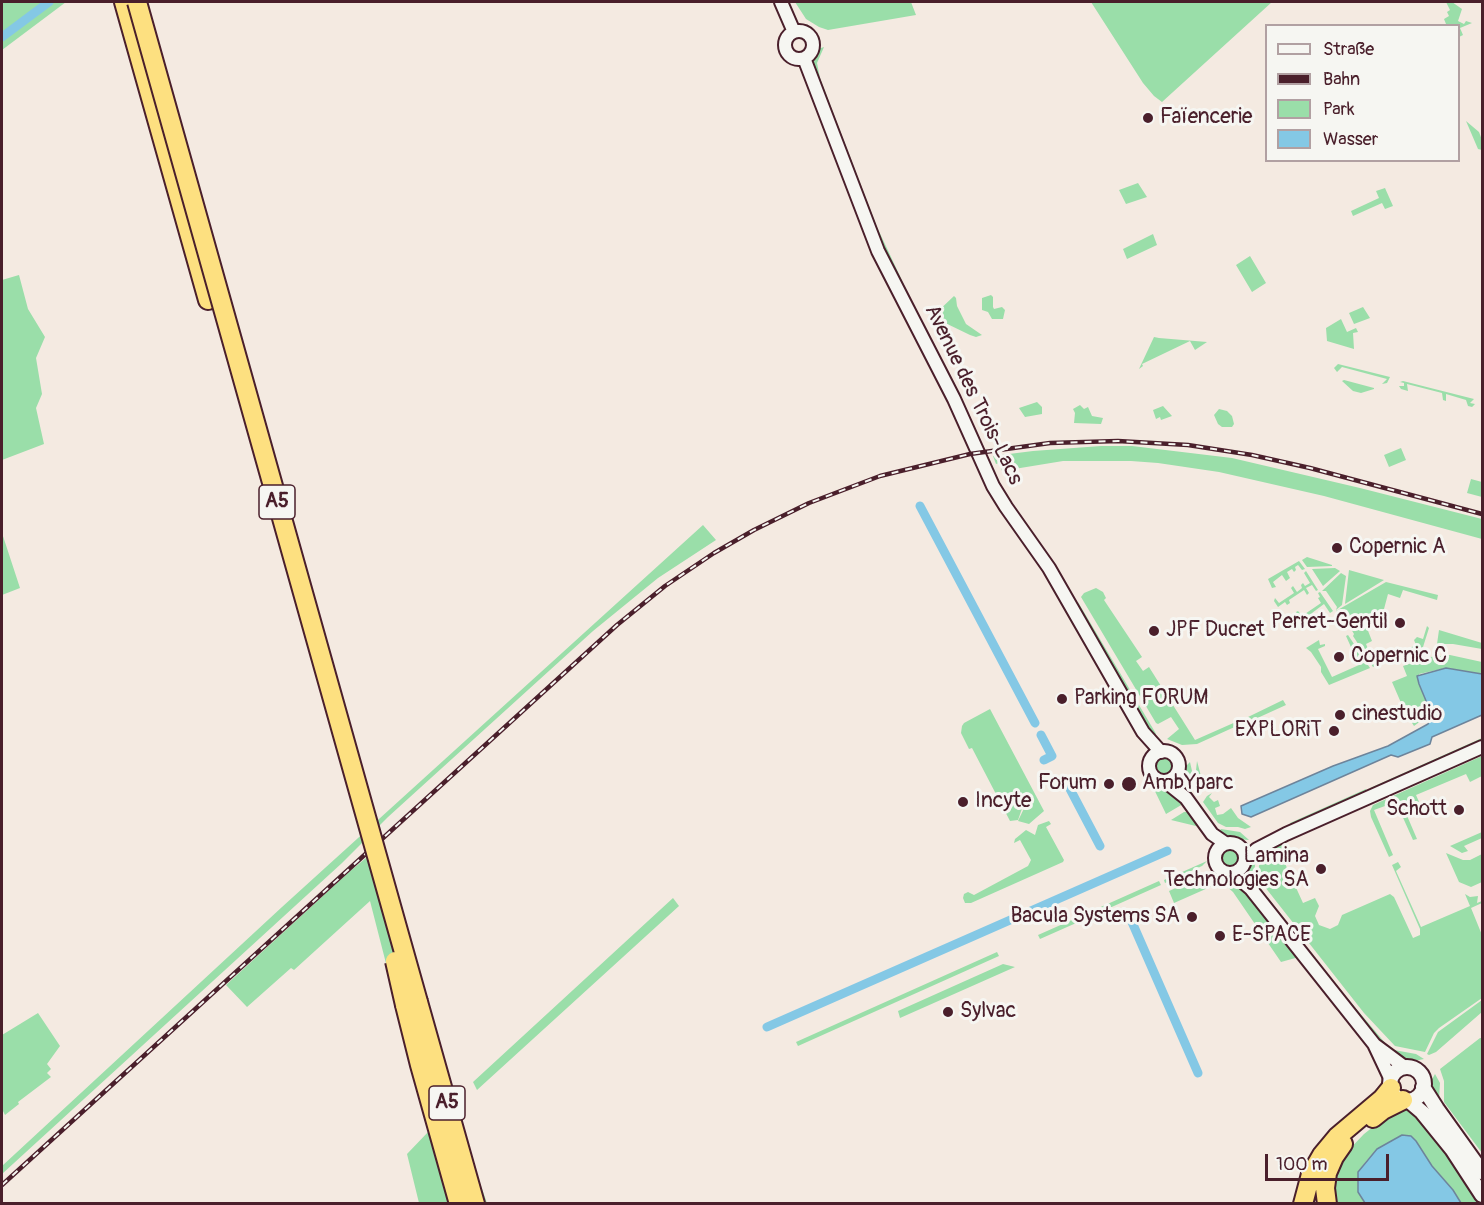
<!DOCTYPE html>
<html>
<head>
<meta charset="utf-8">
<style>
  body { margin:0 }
  #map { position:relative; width:1484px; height:1205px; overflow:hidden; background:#f4eae1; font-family:Pangolin,sans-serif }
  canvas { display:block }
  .frame { position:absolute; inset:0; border:3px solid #4a1f2b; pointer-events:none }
  .legend { position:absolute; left:1265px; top:24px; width:195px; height:138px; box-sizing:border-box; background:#f6f6f2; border:2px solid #b1a0a2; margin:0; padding:8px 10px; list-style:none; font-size:18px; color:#4a1f2b }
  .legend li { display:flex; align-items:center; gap:12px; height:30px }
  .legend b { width:30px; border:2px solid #b1a0a2 }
  .scale { position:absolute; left:1265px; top:1154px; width:124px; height:27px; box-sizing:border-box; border:3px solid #4a1f2b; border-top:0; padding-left:8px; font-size:18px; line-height:21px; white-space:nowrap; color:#4a1f2b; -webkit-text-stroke:4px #f6f6f2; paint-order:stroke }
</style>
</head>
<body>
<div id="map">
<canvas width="1484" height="1205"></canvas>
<div class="frame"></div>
<ul class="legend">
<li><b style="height:8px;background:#f6f6f2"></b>Straße</li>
<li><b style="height:8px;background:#4a1f2b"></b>Bahn</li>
<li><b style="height:16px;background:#9adea9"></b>Park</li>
<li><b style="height:16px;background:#84c8e5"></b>Wasser</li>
</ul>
<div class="scale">100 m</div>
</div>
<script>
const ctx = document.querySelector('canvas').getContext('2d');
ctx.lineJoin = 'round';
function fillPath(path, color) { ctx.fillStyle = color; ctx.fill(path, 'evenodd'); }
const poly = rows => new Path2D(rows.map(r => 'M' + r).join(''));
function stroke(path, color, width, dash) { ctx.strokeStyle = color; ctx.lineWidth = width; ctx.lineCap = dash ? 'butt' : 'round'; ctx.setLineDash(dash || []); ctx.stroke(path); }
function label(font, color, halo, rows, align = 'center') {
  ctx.font = font + ' Pangolin,sans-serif'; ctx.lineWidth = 6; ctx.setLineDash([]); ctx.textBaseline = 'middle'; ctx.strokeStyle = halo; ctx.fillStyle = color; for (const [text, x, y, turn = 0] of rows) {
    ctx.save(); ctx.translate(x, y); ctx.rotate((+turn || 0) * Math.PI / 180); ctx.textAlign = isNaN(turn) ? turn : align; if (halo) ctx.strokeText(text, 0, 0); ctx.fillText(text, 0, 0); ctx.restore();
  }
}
fillPath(poly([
  [2,2,66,2,2,50],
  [795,2,911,2,916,15,828,30,819,27,806,19],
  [1091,2,1272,2,1162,102,1154,96,1143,83],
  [1446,2,1452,2,1462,9,1458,21,1464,24,1466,21,1472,23,1460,28,1463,35,1459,37,1458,26,1443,25,1446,24,1444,19,1449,16,1447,12,1450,10],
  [824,47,817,63,820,78,877,227,913,304,910,305,878,239,813,65,813,56,818,49],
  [1466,121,1479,132,1482,140,1482,150,1478,149],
  [1138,183,1147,197,1126,204,1119,190],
  [1385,188,1393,206,1385,209,1382,203,1353,216,1351,211,1379,198,1376,191],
  [1153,234,1157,245,1127,259,1123,249],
  [1250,256,1266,283,1252,292,1236,265],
  [19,275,28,309,45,337,36,358,42,394,36,408,44,444,2,460,2,280],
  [991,295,993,297,993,307,994,309,1002,307,1005,310,1003,319,992,319,988,312,982,310,982,298],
  [954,296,956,298,957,306,966,324,982,335,976,337,970,335,937,319,934,315],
  [1363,307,1370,318,1354,324,1349,313],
  [1341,319,1347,332,1356,328,1358,332,1353,333,1354,349,1327,341,1326,328],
  [1154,337,1159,338,1207,342,1195,350,1190,341,1142,364,1143,366,1139,369],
  [1338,364,1390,377,1387,383,1382,384,1387,379,1342,367,1337,372,1334,368],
  [1344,380,1374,388,1374,389,1361,393,1353,391,1342,381],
  [1403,381,1474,399,1470,403,1475,404,1472,407,1468,406,1466,400,1446,394,1446,401,1443,400,1442,393,1407,384,1408,391,1401,389,1399,386,1404,386,1404,383,1400,382],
  [1037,402,1042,407,1042,414,1025,417,1019,408],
  [1080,405,1084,409,1088,407,1092,416,1103,418,1101,424,1074,423,1075,413,1073,409],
  [1163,406,1172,416,1161,420,1160,417,1156,419,1153,410],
  [1219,409,1227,411,1232,416,1234,424,1232,427,1222,427,1218,424,1214,415],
  [1101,446,1132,446,1232,458,1360,488,1482,519,1482,539,1324,496,1219,472,1158,463,1131,461,1063,461,1002,471,999,463,996,464,993,456,1033,451],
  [1401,448,1406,460,1389,467,1384,455],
  [1471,479,1482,482,1482,497,1467,493],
  [703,525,716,540,658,578,593,631,388,817,342,863,2,1174,2,1166,282,907],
  [2,533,20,588,2,595],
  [1307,557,1332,565,1332,566,1307,567,1302,560],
  [1299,561,1305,569,1302,570,1298,565,1295,567,1296,570,1294,572,1292,569,1287,572,1290,578,1286,581,1282,575,1273,582,1276,587,1272,588,1268,579],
  [1335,568,1340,571,1323,586,1312,569],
  [1349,570,1384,580,1345,604],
  [1306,571,1318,590,1316,591,1312,585,1306,588,1309,593,1307,595,1304,590,1289,600,1290,603,1287,605,1285,602,1278,607,1274,601,1275,598,1279,603,1294,593,1291,588,1293,586,1297,592,1302,588,1301,585,1303,583,1305,586,1310,583,1304,573],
  [1341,573,1346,576,1342,605,1336,610,1337,607,1326,591,1322,591],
  [1386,582,1438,595,1437,600,1403,590,1400,598,1388,594,1384,609,1363,618,1372,641,1366,644,1374,663,1377,662,1378,664,1373,667,1353,636,1354,634,1344,617,1341,618,1336,611],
  [1096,588,1103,592,1106,598,1104,600,1142,657,1136,661,1143,671,1149,667,1195,740,1238,721,1239,725,1197,744,1182,745,1167,739,1179,729,1171,717,1158,724,1156,723,1081,597,1084,593],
  [1320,592,1333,611,1330,613,1324,604,1312,613,1313,616,1311,617,1309,615,1299,622,1302,627,1300,629,1296,624,1291,627,1289,625,1299,617,1296,612,1298,611,1302,616,1321,603,1318,598,1320,597,1318,593],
  [1078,602,1155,732,1156,734,1153,736,1079,609],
  [1427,626,1429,628,1423,647,1379,664,1379,662,1416,645,1414,640,1417,637,1423,639],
  [1439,630,1482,643,1482,649,1453,644,1437,644],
  [1348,635,1370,668,1329,685,1321,672,1321,667,1311,652,1306,648,1319,640,1320,645,1325,644,1325,646,1318,649,1332,677,1359,665,1346,636],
  [1450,655,1482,662,1482,674,1446,668,1419,674,1419,684,1429,708,1429,717,1425,715,1422,720,1414,726,1405,712,1392,682,1407,676,1403,666,1430,657],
  [1283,700,1286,705,1253,720,1248,717],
  [990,709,1044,811,1029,824,1018,821,1029,798,1026,797,1018,820,1010,821,972,748,969,749,961,733,962,726,964,723],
  [1482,738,1482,742,1372,791,1370,788],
  [1482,756,1482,776,1470,782,1466,774,1416,795,1420,804,1405,811,1417,839,1413,840,1396,802,1374,810,1393,855,1389,857,1371,817,1370,811,1373,805],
  '1156 767a9 9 0 1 1 18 0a9 9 0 1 1-18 0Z',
  [1197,761,1202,780,1205,784,1194,789],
  [1190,762,1192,771,1189,786,1194,798,1193,799,1183,781,1187,765],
  [1151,783,1173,790,1183,804,1166,814],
  [1366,789,1367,793,1292,826,1290,823],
  [1212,793,1209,797,1214,802,1218,800,1220,806,1215,808,1217,815,1223,814,1231,808,1238,818,1251,827,1245,829,1238,827,1226,827,1218,823,1203,802,1207,796],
  [1184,812,1190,812,1200,827,1171,820],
  [1049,821,1051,824,1046,827,1064,860,1063,862,971,903,965,903,963,898,964,894,968,892,974,895,1028,866,1031,860,1020,840,1014,843,1015,839,1026,830,1035,835,1038,825],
  [1221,829,1240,832,1249,840,1225,838,1217,833],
  [1482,832,1482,838,1464,846,1468,851,1462,853,1450,846],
  [383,844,453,1106,487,1203,419,1203,407,1154,429,1131,370,901,294,970,291,968,247,1007,226,985,349,872],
  [1281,844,1287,857,1283,859,1303,903,1315,898,1319,906,1315,916,1319,925,1330,929,1338,925,1342,915,1390,894,1394,897,1413,938,1420,935,1420,929,1392,865,1398,862,1401,867,1396,871,1421,927,1470,906,1465,894,1470,897,1478,896,1477,903,1482,901,1482,903,1471,908,1482,935,1482,998,1439,1028,1434,1033,1425,1052,1395,1046,1364,1013,1261,882,1258,872,1261,854],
  '1220 858a9 9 0 1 1 18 0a9 9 0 1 1-18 0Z',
  [1446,853,1463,860,1470,860,1482,854,1482,882,1471,887,1459,882],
  [1256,856,1254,875,1257,884,1337,986,1386,1044,1394,1050,1416,1054,1424,1059,1409,1062,1393,1055,1349,1005,1252,880,1248,867,1250,861],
  [1207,861,1202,866,1165,883,1164,880],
  [1210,873,1232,880,1242,886,1299,957,1281,962,1233,892,1225,885,1217,884,1174,903,1169,891],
  [1159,881,1161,885,1096,914,1094,910],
  [673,898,679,906,477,1090,473,1082],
  [1090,912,1092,916,1040,939,1038,935],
  [997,952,999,956,798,1046,796,1042],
  [1003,964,1015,967,900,1018,898,1011],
  [1482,1000,1482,1012,1436,1052,1429,1055,1427,1054,1438,1032],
  [38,1013,60,1046,47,1064,51,1069,47,1073,51,1077,18,1102,19,1104,5,1115,2,1109,2,1035],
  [1480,1038,1482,1038,1482,1153,1444,1102,1444,1081,1440,1069],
  [1435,1074,1440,1083,1439,1099,1442,1107,1476,1151,1482,1160,1482,1164,1431,1095,1430,1083],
  [1404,1108,1412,1110,1442,1144,1481,1203,1461,1203,1453,1190,1432,1166,1416,1141,1377,1149,1367,1160,1358,1172,1358,1192,1365,1203,1335,1204,1333,1182,1343,1156,1364,1134,1392,1112]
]), '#9adea9');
const water = poly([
  [1446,668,1482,674,1482,715,1432,737,1430,744,1398,757,1391,755,1251,817,1242,814,1241,806,1333,766,1388,746,1428,724,1431,718,1429,717,1429,708,1419,684,1417,676,1446,668],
  [1402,1135,1411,1136,1416,1141,1432,1166,1453,1190,1461,1203,1365,1203,1358,1192,1358,1172,1377,1149,1402,1135]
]);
fillPath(water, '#84c8e5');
stroke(water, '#6d849b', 1.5);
stroke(poly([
  [2,37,49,2],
  [920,506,1035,723],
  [1041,735,1052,756,1044,760],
  [1070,789,1100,846],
  [1128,913,1198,1073],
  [767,1027,1167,851]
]), '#84c8e5', 9);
const tertiary = poly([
  [781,2,794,32],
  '785 45a14 14 0 1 1 28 0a14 14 0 1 1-28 0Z',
  [804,58,878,251,954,399,993,486,1006,507,1049,568,1143,732,1161,752],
  '1149 766a15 15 0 1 1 30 0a15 15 0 1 1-30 0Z',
  [1166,782,1186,798,1212,834,1225,843],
  '1215 858a15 15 0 1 1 30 0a15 15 0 1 1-30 0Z',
  [1245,860,1257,849,1286,834,1482,747],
  [1232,873,1251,889,1374,1044,1391,1080],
  [1375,1045,1406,1068]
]);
const secondary = poly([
  '1390 1084a17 17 0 1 1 34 0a17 17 0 1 1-34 0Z',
  [1423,1087,1437,1109,1482,1172],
  [1409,1101,1422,1112,1452,1149,1482,1195]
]);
const motorway = poly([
  [124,2,208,300],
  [418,1002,475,1204],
  [405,1005,420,1065,459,1204],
  [1373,1118,1383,1110,1403,1100],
  [1303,1204,1311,1174,1322,1155,1337,1137,1382,1099,1391,1088],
  [1327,1204,1325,1188,1327,1173,1334,1157,1343,1144]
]);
stroke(tertiary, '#4a1f2b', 16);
stroke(secondary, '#4a1f2b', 18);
stroke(motorway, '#4a1f2b', 22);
stroke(tertiary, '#f6f6f2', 12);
stroke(secondary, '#f6f6f2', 14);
stroke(motorway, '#fde080', 18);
const rail = poly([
  [2,1185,617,625,665,586,714,553,754,530,809,503,880,476,970,454,1050,443,1118,441,1188,445,1252,455,1310,468,1482,514]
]);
stroke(rail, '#4a1f2b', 4.5);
stroke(rail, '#f6f6f2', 2, [7]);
const motorwayBridge = poly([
  [137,2,418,1002],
  [395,961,405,1005]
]);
stroke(motorwayBridge, '#4a1f2b', 22, []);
stroke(motorwayBridge, '#fde080', 18);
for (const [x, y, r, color] of [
  [1148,118,6,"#4a1f2b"],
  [1337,548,6,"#4a1f2b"],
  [1400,623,6,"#4a1f2b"],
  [1154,631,6,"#4a1f2b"],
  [1339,657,6,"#4a1f2b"],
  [1062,699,6,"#4a1f2b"],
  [1340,715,6,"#4a1f2b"],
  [1334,731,6,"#4a1f2b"],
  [1109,784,6,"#4a1f2b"],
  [1129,784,8,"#4a1f2b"],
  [963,802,6,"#4a1f2b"],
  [1459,810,6,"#4a1f2b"],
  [1321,869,6,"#4a1f2b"],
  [1192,917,6,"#4a1f2b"],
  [1220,936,6,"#4a1f2b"],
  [948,1012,6,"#4a1f2b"]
]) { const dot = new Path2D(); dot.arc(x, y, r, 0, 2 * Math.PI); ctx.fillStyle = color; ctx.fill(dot); stroke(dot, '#f6f6f2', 2); }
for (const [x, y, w] of [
  [277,502,36],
  [447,1103,36]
]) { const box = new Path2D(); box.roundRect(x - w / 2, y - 17, w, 34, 4.5); ctx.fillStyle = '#f6f6f2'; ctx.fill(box); stroke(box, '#4a1f2b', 1.5); }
label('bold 20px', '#4a1f2b', null, [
  ["A5",277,502],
  ["A5",447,1103]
]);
label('21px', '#4a1f2b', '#f6f6f2', [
  ["Faïencerie",1160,118],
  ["Copernic A",1349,548],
  ["Perret-Gentil",1388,623,"right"],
  ["JPF Ducret",1166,631],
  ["Copernic C",1351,657],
  ["Parking FORUM",1074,699],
  ["cinestudio",1352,715],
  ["EXPLORiT",1322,731,"right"],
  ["Forum",1097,784,"right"],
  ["AmbYparc",1142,784],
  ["Incyte",975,802],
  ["Schott",1447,810,"right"],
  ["Lamina",1309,857,"right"],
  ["Technologies SA",1309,881,"right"],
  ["Bacula Systems SA",1180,917,"right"],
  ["E-SPACE",1232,936],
  ["Sylvac",960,1012]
], 'left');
label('21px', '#4a1f2b', '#f6f6f2', [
  ["Avenue des Trois-Lacs",973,395,64]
]);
</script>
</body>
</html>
